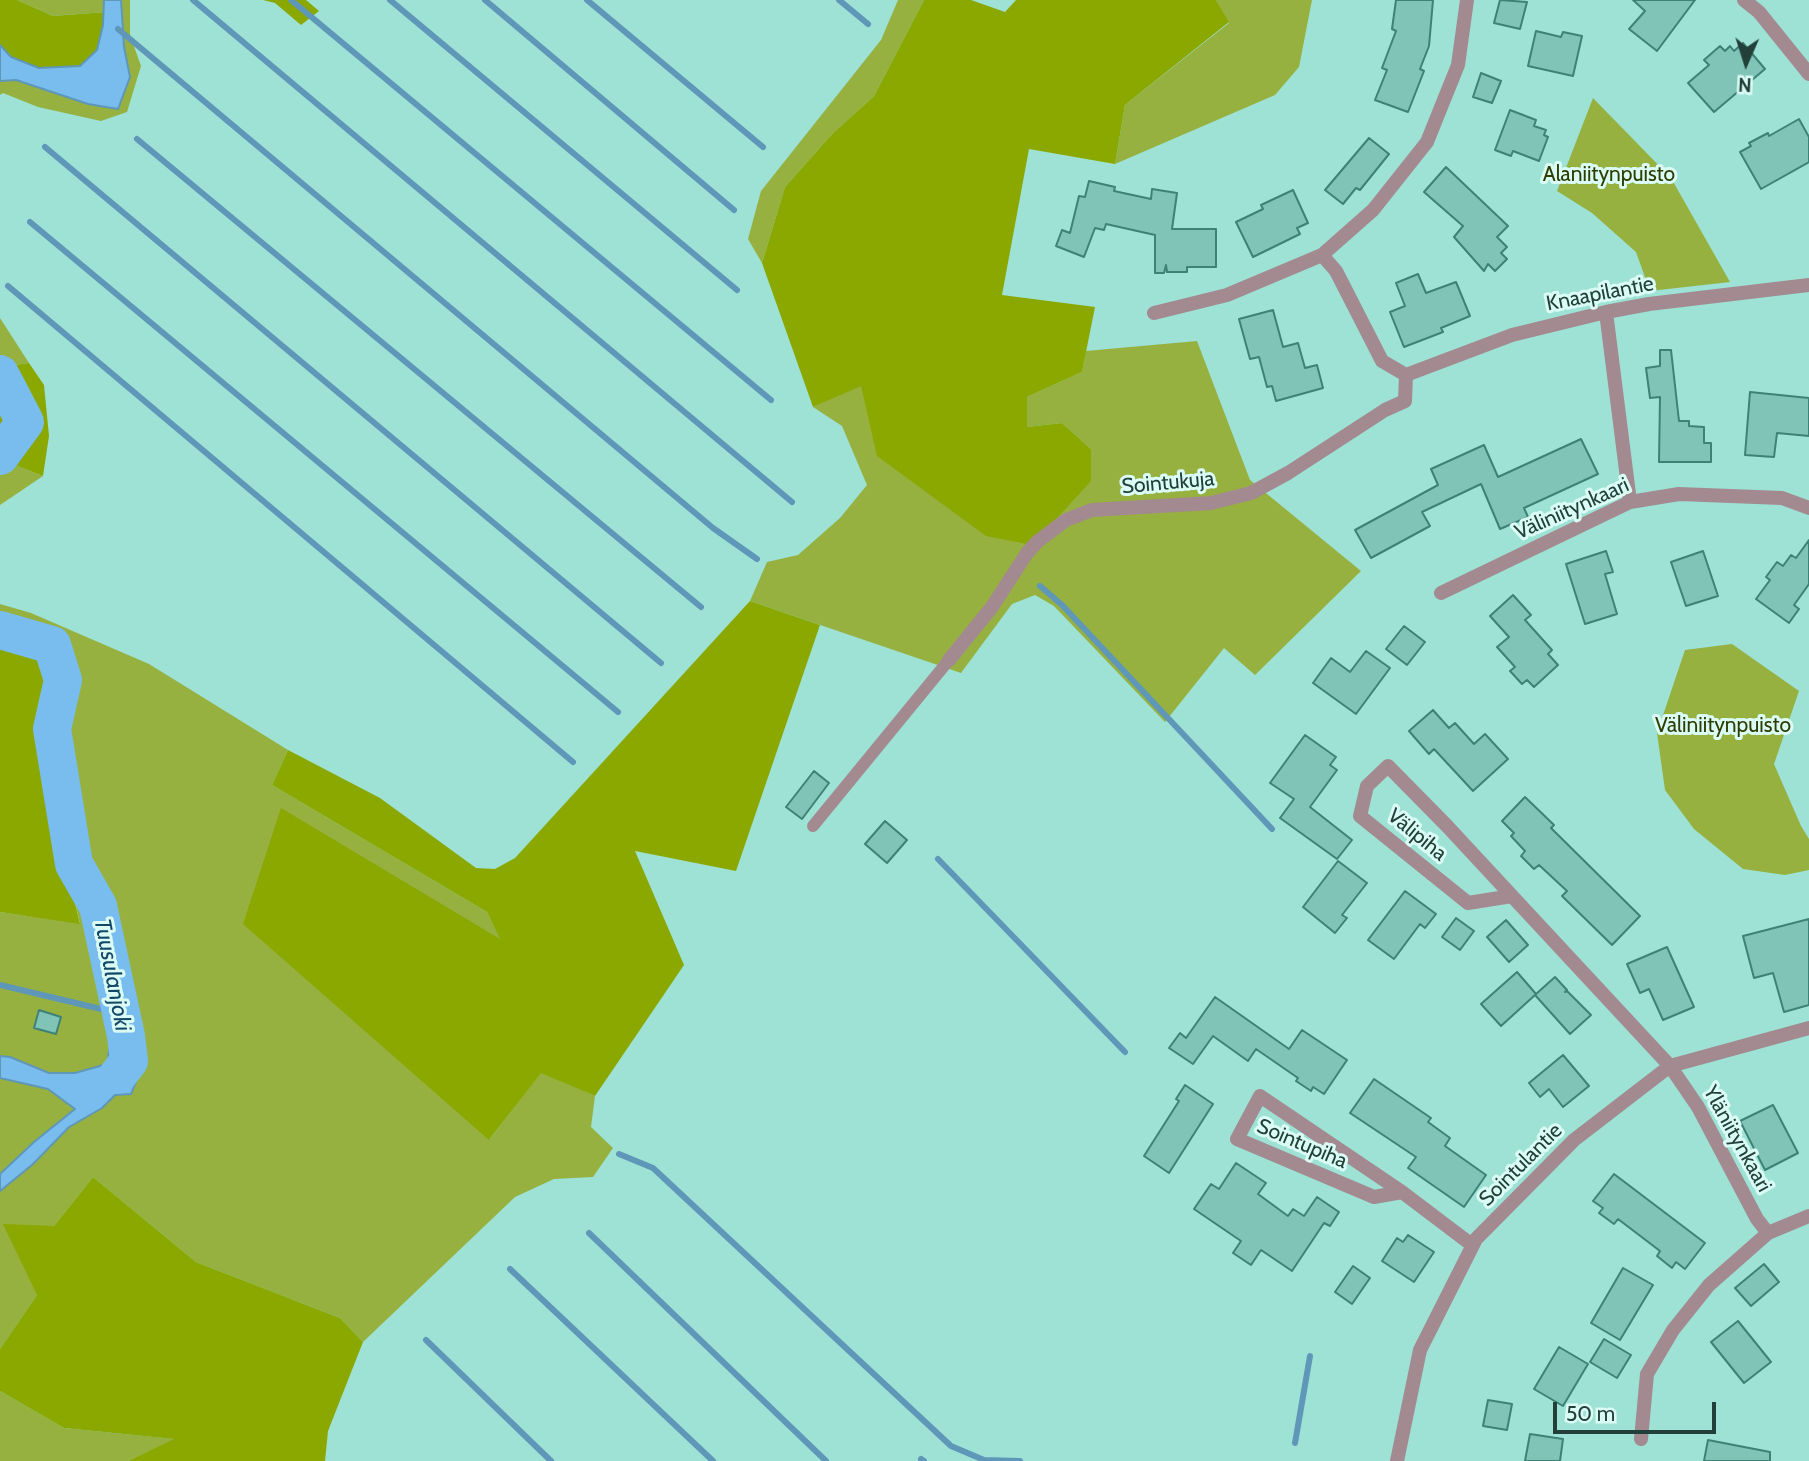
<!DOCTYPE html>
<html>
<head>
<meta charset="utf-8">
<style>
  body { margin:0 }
  #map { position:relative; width:1809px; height:1461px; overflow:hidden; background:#9de2d5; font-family:Cabin,sans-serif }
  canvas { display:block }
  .north { position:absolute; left:1711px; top:28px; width:70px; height:70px; -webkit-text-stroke:5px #dafcf5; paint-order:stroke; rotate:183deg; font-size:19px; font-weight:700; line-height:28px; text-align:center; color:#223f3a }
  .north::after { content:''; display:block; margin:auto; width:24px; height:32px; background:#223f3a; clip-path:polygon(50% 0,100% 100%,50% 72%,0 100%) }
  .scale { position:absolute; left:1553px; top:1402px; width:163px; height:32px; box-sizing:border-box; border:4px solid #223f3a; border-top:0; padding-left:9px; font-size:21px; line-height:24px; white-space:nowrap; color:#223f3a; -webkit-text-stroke:5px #dafcf5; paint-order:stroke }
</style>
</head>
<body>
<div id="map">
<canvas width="1809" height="1461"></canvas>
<div class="north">N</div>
<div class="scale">50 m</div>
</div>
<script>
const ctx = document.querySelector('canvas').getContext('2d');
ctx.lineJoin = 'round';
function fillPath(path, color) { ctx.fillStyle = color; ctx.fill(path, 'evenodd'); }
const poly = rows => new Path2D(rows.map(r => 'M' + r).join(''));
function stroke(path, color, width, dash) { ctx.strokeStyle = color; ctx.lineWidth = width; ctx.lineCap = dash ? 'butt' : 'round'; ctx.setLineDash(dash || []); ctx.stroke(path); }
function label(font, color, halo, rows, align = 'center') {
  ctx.font = font + ' Cabin,sans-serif'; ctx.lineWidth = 6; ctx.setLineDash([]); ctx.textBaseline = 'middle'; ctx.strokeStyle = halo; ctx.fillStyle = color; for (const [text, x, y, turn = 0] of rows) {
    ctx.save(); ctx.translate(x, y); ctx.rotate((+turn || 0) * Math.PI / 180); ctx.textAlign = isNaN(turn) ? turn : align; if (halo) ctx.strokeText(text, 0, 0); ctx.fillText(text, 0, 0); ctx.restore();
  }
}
fillPath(poly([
  [17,0,130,0,130,35,141,66,127,112,101,121,38,107,3,93,0,95,0,45,106,12,53,16],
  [898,0,924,0,874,96,832,134,785,187,762,263,748,239,761,191,881,40],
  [1216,0,1312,0,1299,67,1275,95,1115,164,1125,105,1229,23],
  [1593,98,1671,178,1730,282,1650,291,1636,252,1592,213,1557,191],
  [0,318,29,363,0,367],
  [1197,341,1250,480,1361,571,1255,675,1224,648,1165,722,1054,606,1035,595,1012,604,961,673,750,601,767,562,798,555,840,518,867,485,842,426,813,407,861,385,1090,481,1091,449,1062,423,1027,427,1027,397,1082,372,1086,351],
  [0,459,43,476,0,505],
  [0,604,31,613,149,664,288,750,272,785,487,912,501,940,490,1139,541,1072,595,1096,591,1127,613,1148,593,1177,554,1179,515,1197,363,1342,340,1318,196,1262,93,1177,54,1226,37,1295,0,1349,0,912,80,923,41,764,51,677,45,650,16,641,0,638],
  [1732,644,1799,691,1774,764,1801,826,1809,839,1809,870,1785,875,1743,869,1694,829,1665,790,1657,733,1685,650],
  [0,1391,64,1428,175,1439,128,1461,0,1461]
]), '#96b140');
fillPath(poly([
  [0,0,17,0,53,16,106,12,109,55,80,66,39,68,11,57,0,45],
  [263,0,306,0,319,11,301,25,275,3],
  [924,0,971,0,1005,12,1016,0,1216,0,1229,22,1125,105,1115,164,1029,149,1002,295,1095,307,1082,372,1027,397,1027,427,1062,423,1091,449,1091,481,1058,517,1027,544,986,536,877,456,861,386,813,407,762,263,785,187,832,134,874,96],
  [29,363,44,385,49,436,43,476,0,459,0,367],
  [750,601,820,625,736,871,635,851,684,965,595,1096,541,1073,489,1140,243,924,281,808,500,939,487,912,272,785,288,750,380,798,476,868,495,869,515,858],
  [0,638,16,641,45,650,51,677,41,764,80,924,0,912],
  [93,1177,196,1262,340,1318,363,1342,328,1431,325,1461,128,1461,174,1439,64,1428,0,1391,0,1349,37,1295,3,1224,54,1226]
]), '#8aa800');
const water = poly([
  [104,0,121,0,124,47,130,77,118,109,88,104,16,80,0,81,0,45,11,57,39,68,80,66,97,50,103,25,104,0],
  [138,1026,136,1082,131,1094,115,1095,102,1108,69,1127,33,1164,0,1191,0,1174,34,1142,75,1109,48,1089,0,1078,0,1056,10,1057,49,1073,75,1073,107,1064,110,1045,106,1027,138,1026]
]);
fillPath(water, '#79bdef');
stroke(water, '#5f97b9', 2);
stroke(poly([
  [193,0,792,502],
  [291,0,771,400],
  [390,0,737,290],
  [485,0,734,210],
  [587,0,763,147],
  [839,0,868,24],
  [118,29,713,528,757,559],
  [137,139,701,607],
  [45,147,661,663],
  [30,222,618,712],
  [8,286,573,762],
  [1040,586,1062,605,1272,829],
  [938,859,1125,1052],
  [0,985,122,1014],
  [619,1154,653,1168,951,1446,984,1460,1020,1461],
  [589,1233,826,1461],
  [510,1269,713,1461],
  [426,1340,551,1461],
  [1295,1443,1310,1356],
  [921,1459,924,1461]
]), '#5f97b9', 6);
stroke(poly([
  [0,374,25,422,0,456],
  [0,630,52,645,63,680,52,729,74,864,98,906,126,1036,129,1061,118,1075]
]), '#79bdef', 38);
const building = poly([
  [1396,0,1433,0,1429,46,1420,69,1424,71,1408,112,1375,100,1387,70,1382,68,1396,31,1392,29,1396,0],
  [1500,0,1527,2,1520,29,1494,23,1500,0],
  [1633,0,1695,0,1657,51,1629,29,1645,11,1633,0],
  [1536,31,1561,37,1563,32,1582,36,1573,76,1528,66,1536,31],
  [1743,43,1765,69,1714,112,1688,83,1709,65,1704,60,1720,46,1725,51,1730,46,1734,51,1743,43],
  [1481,73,1501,81,1492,103,1473,97,1481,73],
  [1510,110,1536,120,1534,126,1546,130,1544,135,1548,137,1539,161,1513,151,1511,156,1495,150,1510,110],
  [1799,119,1809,137,1809,162,1761,189,1740,152,1751,146,1749,143,1768,133,1769,136,1799,119],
  [1369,138,1389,154,1360,190,1356,188,1343,204,1325,190,1369,138],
  [1446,167,1508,226,1497,237,1507,247,1501,253,1507,259,1495,271,1488,264,1484,271,1454,237,1463,226,1424,192,1446,167],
  [1089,181,1115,187,1114,191,1151,199,1152,189,1177,193,1172,229,1216,229,1216,267,1187,267,1187,272,1167,272,1166,265,1164,273,1155,273,1155,235,1106,224,1104,230,1095,228,1084,257,1056,246,1062,230,1070,233,1079,196,1085,197,1089,181],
  [1293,190,1308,223,1297,228,1300,234,1253,257,1236,222,1263,209,1261,205,1293,190],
  [1418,274,1426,293,1456,282,1470,316,1441,328,1443,332,1404,347,1390,312,1405,306,1396,283,1418,274],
  [1273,310,1283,347,1298,343,1305,368,1317,365,1323,388,1276,401,1272,386,1267,387,1259,357,1250,359,1239,319,1273,310],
  [1660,350,1671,350,1679,421,1689,421,1689,426,1704,427,1704,443,1711,443,1711,462,1659,462,1660,397,1650,398,1646,368,1660,366,1660,350],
  [1750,392,1809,398,1809,436,1777,433,1774,457,1745,455,1750,392],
  [1581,439,1598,474,1524,508,1528,517,1500,529,1481,484,1422,512,1430,526,1371,558,1355,530,1438,485,1431,469,1484,445,1498,477,1581,439],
  [1809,540,1809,584,1794,605,1799,609,1789,623,1756,599,1770,580,1766,577,1777,562,1783,566,1791,555,1796,558,1809,540],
  [1606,551,1613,572,1605,574,1617,614,1585,624,1566,564,1606,551],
  [1703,551,1718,596,1686,606,1671,562,1703,551],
  [1513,595,1531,615,1525,620,1552,650,1548,654,1558,665,1534,687,1527,680,1522,684,1510,671,1515,667,1497,647,1509,637,1490,616,1513,595],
  [1404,626,1425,642,1407,665,1386,649,1404,626],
  [1366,651,1390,668,1356,714,1313,683,1331,658,1350,672,1366,651],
  [1433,710,1449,728,1455,723,1474,744,1485,734,1508,759,1473,791,1434,749,1429,754,1409,731,1433,710],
  [1305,735,1336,757,1330,765,1337,770,1310,807,1352,840,1337,859,1280,818,1294,799,1270,783,1305,735],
  [814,771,829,783,802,819,786,807,814,771],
  [1525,797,1554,825,1551,828,1640,916,1612,945,1562,896,1567,891,1539,865,1534,869,1521,856,1525,851,1511,836,1514,833,1502,821,1525,797],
  [885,821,907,840,887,863,865,844,885,821],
  [1338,861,1367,883,1342,915,1347,918,1335,933,1303,907,1338,861],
  [1405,891,1436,914,1425,928,1420,924,1394,959,1368,940,1405,891],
  [1456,918,1474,931,1460,950,1442,937,1456,918],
  [1809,919,1809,1005,1784,1012,1773,973,1754,978,1743,936,1809,919],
  [1506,920,1528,945,1509,962,1487,937,1506,920],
  [1667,947,1694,1007,1663,1020,1649,989,1640,993,1627,964,1667,947],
  [1517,972,1536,994,1555,977,1567,990,1565,992,1567,991,1591,1015,1570,1034,1535,995,1501,1026,1481,1004,1517,972],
  [1215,997,1289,1049,1302,1030,1347,1060,1324,1094,1313,1087,1311,1091,1296,1081,1298,1078,1256,1049,1248,1061,1213,1036,1193,1064,1169,1048,1180,1033,1186,1038,1215,997],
  [39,1010,61,1017,56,1034,34,1028,39,1010],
  [1563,1055,1589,1086,1563,1107,1549,1089,1540,1097,1529,1083,1563,1055],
  [1374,1079,1431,1118,1428,1122,1450,1138,1445,1146,1486,1175,1464,1207,1408,1168,1416,1157,1350,1113,1374,1079],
  [1185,1085,1213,1104,1169,1173,1144,1156,1179,1101,1176,1099,1185,1085],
  [1773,1105,1798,1153,1765,1170,1740,1121,1773,1105],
  [1236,1163,1266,1183,1258,1194,1288,1216,1293,1209,1304,1216,1317,1197,1339,1212,1330,1226,1324,1223,1292,1271,1261,1250,1251,1265,1233,1253,1241,1241,1194,1209,1211,1184,1219,1189,1236,1163],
  [1614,1174,1705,1243,1685,1269,1676,1262,1672,1268,1657,1256,1660,1251,1618,1219,1614,1224,1599,1213,1603,1208,1593,1201,1614,1174],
  [1408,1235,1434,1252,1414,1282,1382,1261,1397,1238,1403,1242,1408,1235],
  [1764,1264,1779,1282,1751,1306,1735,1288,1764,1264],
  [1353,1266,1370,1278,1352,1304,1335,1292,1353,1266],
  [1623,1268,1653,1285,1620,1340,1591,1323,1623,1268],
  [1738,1321,1771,1362,1744,1383,1711,1342,1738,1321],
  [1604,1339,1631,1355,1617,1378,1590,1362,1604,1339],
  [1559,1347,1588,1364,1563,1406,1534,1389,1559,1347],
  [1488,1400,1512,1404,1507,1430,1483,1426,1488,1400],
  [1530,1434,1563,1439,1560,1461,1525,1461,1530,1434],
  [1708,1440,1770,1452,1770,1461,1704,1461,1708,1440]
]);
fillPath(building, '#7fc4b7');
stroke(building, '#3e8277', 2);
stroke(poly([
  [813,826,949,660]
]), '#a38a90', 12);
stroke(poly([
  [1744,0,1759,12,1809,74],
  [1322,255,1336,271,1382,361,1406,375],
  [1606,312,1630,502],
  [1154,313,1227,295,1322,255,1373,210,1427,142,1458,65,1467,0],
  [1406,375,1512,335,1606,312,1649,304,1809,285],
  [1441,593,1630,502,1679,494,1782,498,1809,508],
  [949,660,992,607,1027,553,1037,542,1066,520,1092,510,1211,503,1251,493,1288,473,1385,410,1405,401,1406,375],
  [1512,896,1468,903,1360,816,1367,786,1388,766,1448,827,1512,896,1670,1066,1698,1107,1757,1219,1768,1233],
  [1402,1192,1374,1197,1237,1139,1260,1096,1402,1192,1472,1245],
  [1641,1439,1647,1374,1673,1330,1709,1285,1768,1233,1809,1216],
  [1397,1461,1420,1350,1476,1239,1574,1140,1670,1066,1809,1028]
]), '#a38a90', 14);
label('21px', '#2f3c02', '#dafcf5', [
  ["Alaniitynpuisto",1609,175],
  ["Väliniitynpuisto",1723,726]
]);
label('21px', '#223f3a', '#dafcf5', [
  ["Knaapilantie",1600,294,-11],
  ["Sointukuja",1168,483,-5],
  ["Väliniitynkaari",1572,509,-24],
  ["Välipiha",1417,835,39],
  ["Yläniitynkaari",1737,1139,61],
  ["Sointupiha",1302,1144,23],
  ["Sointulantie",1521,1165,-45]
]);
label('italic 23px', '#134768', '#dafcf5', [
  ["Tuusulanjoki",112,975,79]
]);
</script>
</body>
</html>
